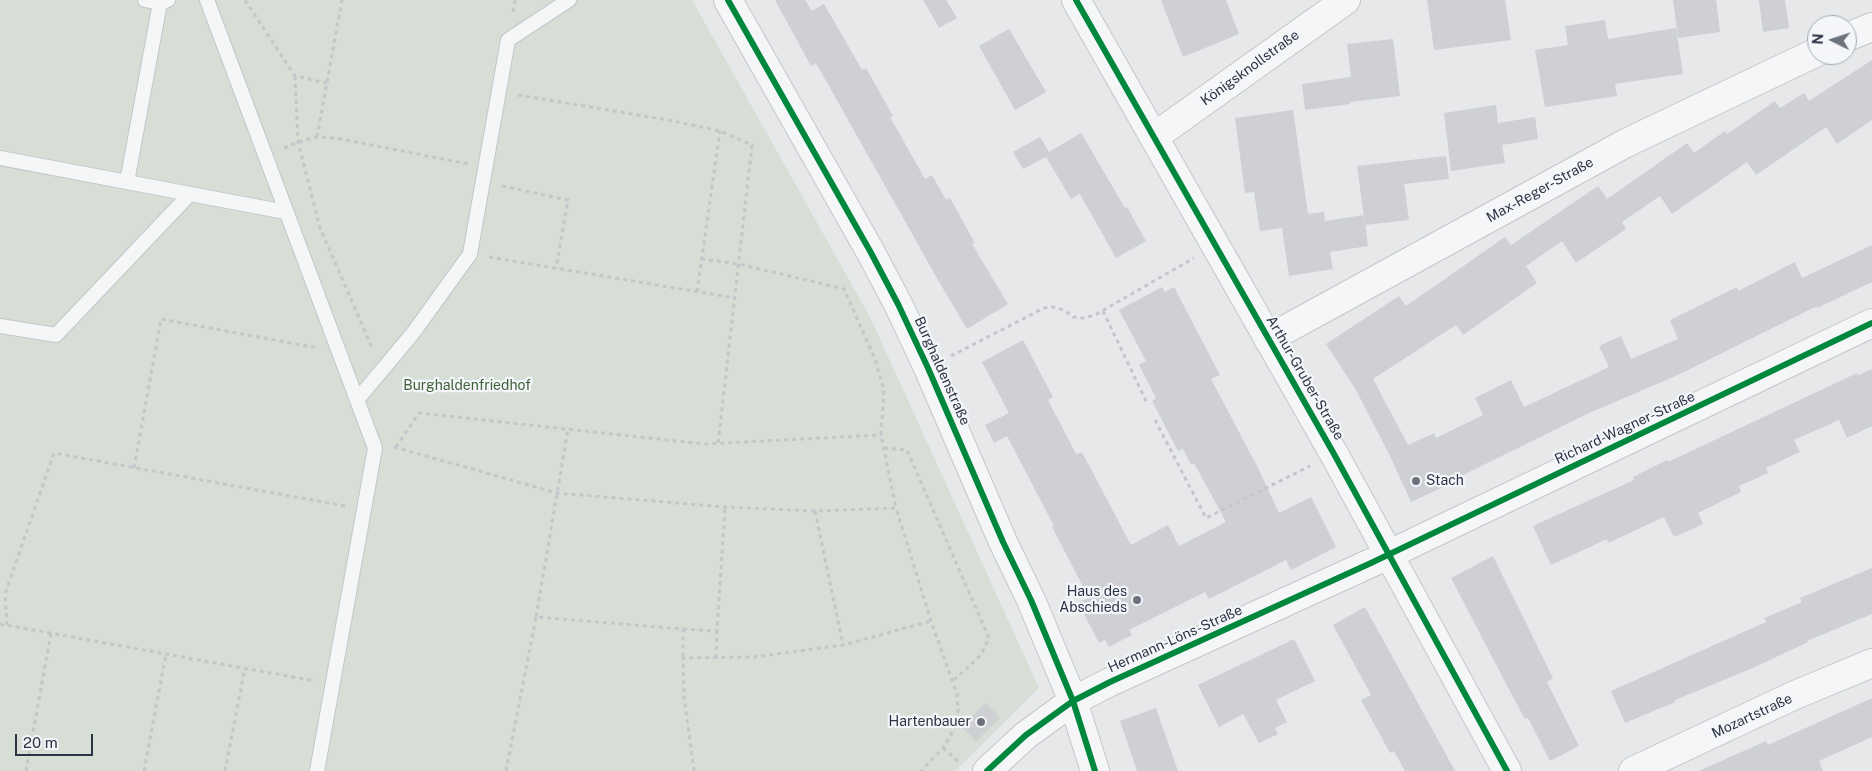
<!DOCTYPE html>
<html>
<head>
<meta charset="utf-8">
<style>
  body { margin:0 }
  #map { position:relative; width:1872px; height:771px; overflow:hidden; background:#e6e8ea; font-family:"Public Sans",sans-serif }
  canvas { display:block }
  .north { position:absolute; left:1807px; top:15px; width:50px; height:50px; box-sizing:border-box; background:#f4f6f9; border:1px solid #a4a8b1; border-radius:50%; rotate:274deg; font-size:14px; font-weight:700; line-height:20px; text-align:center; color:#2b3445 }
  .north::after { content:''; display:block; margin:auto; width:18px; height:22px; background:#6c737f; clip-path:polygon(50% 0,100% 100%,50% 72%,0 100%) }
  .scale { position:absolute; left:15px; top:734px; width:78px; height:22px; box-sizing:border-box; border:2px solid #2b3445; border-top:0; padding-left:6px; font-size:15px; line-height:18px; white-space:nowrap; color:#2b3445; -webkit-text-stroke:4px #f4f6f9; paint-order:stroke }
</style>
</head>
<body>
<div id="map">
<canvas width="1872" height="771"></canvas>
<div class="north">N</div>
<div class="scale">20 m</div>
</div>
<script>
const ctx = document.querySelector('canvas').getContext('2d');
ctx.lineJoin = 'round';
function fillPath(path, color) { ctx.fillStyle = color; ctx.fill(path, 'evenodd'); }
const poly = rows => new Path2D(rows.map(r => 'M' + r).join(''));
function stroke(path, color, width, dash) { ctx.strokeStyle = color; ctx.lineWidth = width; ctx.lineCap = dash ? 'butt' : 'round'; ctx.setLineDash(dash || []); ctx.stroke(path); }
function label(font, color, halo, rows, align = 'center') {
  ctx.font = font + ' "Public Sans",sans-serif'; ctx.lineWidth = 4.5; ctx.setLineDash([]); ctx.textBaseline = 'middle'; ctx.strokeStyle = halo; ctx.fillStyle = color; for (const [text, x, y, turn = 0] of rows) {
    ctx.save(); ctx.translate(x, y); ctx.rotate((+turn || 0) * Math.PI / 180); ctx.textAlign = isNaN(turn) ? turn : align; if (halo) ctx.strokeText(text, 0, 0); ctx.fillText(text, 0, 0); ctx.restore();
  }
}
fillPath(poly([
  [0,0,692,0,870,317,1039,688,955,771,0,771]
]), '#d6ded6');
fillPath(poly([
  [775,0,805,0,812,11,824,4,862,70,866,68,893,116,890,117,925,179,932,175,946,200,950,198,975,243,972,244,1008,304,967,329,938,280,816,63,811,66],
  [923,0,946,0,957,18,939,28],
  [1161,0,1226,0,1239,34,1183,57],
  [1427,0,1505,0,1511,40,1434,50],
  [1673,0,1716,0,1720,32,1678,38],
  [1759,0,1785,0,1789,28,1763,32],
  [1605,20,1608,39,1676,28,1683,74,1615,84,1617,96,1545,107,1535,50,1568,45,1565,26],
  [1009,29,1046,92,1015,110,979,46],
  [1393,39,1400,96,1350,102,1350,104,1305,110,1302,84,1351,77,1347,44],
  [1872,60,1872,120,1837,144,1826,127,1756,175,1747,162,1672,214,1660,196,1622,222,1626,229,1576,263,1562,241,1526,266,1537,283,1463,335,1456,325,1373,379,1408,445,1434,433,1436,438,1483,415,1475,398,1511,380,1524,407,1609,367,1599,346,1621,336,1631,359,1678,339,1670,320,1737,287,1738,291,1795,262,1802,278,1872,245,1872,282,1817,308,1817,306,1680,374,1587,414,1455,479,1456,481,1411,502,1390,456,1356,390,1326,344,1399,296,1406,306,1505,237,1511,245,1598,186,1607,199,1687,143,1694,153,1725,131,1727,134,1775,101,1780,108,1804,93,1809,101],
  [1496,105,1498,123,1535,117,1538,139,1502,145,1505,163,1451,171,1444,113],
  [1293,110,1308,214,1324,212,1325,221,1364,215,1368,246,1330,252,1333,269,1289,276,1282,228,1260,231,1254,192,1245,193,1235,118],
  [1081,133,1125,208,1127,207,1146,241,1116,258,1080,194,1071,199,1046,157,1023,169,1013,152,1040,137,1049,152],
  [1446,156,1449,179,1404,184,1409,220,1365,225,1357,166],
  [1162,287,1165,292,1174,287,1220,375,1211,379,1258,468,1279,513,1311,497,1336,547,1291,570,1286,560,1209,599,1205,592,1129,630,1132,635,1109,647,1105,640,1099,643,1084,614,1079,602,1089,598,1052,527,1054,526,1007,436,994,443,985,425,1009,413,982,362,1023,340,1053,397,1048,400,1076,454,1082,452,1131,545,1168,525,1179,546,1226,522,1194,463,1191,465,1183,449,1178,451,1152,401,1156,398,1139,365,1146,361,1119,310],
  [1872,369,1872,426,1847,438,1839,420,1794,440,1800,452,1766,468,1768,473,1739,486,1741,492,1698,513,1703,524,1674,537,1664,517,1608,543,1607,539,1551,565,1533,526,1634,480,1633,477,1667,460,1668,462,1857,373,1858,375],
  [1493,556,1553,678,1547,682,1579,746,1550,761,1528,718,1525,719,1514,699,1451,578],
  [1872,568,1872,614,1807,641,1808,642,1755,667,1675,700,1675,702,1625,723,1611,691,1766,622,1764,618,1802,602,1800,598],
  [1365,607,1402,674,1455,771,1405,771,1394,751,1390,753,1361,700,1371,695,1333,625],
  [1294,639,1315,681,1276,700,1287,722,1275,728,1278,734,1259,743,1243,714,1219,727,1198,685],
  [1872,698,1872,737,1819,761,1823,771,1699,771,1766,741,1768,745],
  [986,703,1000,718,976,741,961,726],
  [1156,708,1178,771,1137,771,1120,721]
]), '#ced0d3');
const service = poly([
  [145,0,160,3,168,0],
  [207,0,375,448,317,771],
  [160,3,127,182,190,194],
  [0,158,127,182],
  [0,326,56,335,190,194,286,212],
  [357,400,413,333,470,254,508,40,569,0]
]);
const minor = poly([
  [728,0,870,251,898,304,928,368,1003,542,1031,600,1073,701,1095,771],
  [1847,37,1872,27],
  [1154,137,1346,0],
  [1268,339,1626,143,1817,52],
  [987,771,1026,735,1073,701,1110,682,1371,563,1872,323],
  [1633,771,1795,695,1872,663]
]);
const tertiary = poly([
  [1076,0,1334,454,1507,771]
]);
stroke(service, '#c4c6c8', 16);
stroke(minor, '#c4c6c8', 30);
stroke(tertiary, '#c4c6c8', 30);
stroke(poly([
  [245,0,295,76,327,83],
  [513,12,515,0],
  [295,76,298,142,320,228,373,350],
  [518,95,668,120,720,131,752,145,718,444],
  [317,137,342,0],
  [284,148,298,142,317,137,336,138,468,164],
  [502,186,568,200,556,268],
  [489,257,735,298],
  [701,259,739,264,844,289,875,359,884,390,881,435,896,508],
  [697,292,720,131],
  [1103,311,1147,403],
  [951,356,1044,308,1053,307,1064,310,1073,317,1083,318,1095,315,1194,258],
  [1155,420,1206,518,1310,466],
  [394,447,557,493,725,507,815,511,896,508,931,621,957,694,958,711,955,728,943,748,921,771],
  [396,447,419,413,704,444,881,435],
  [884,448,907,450,989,638,981,655,953,681],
  [134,468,161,319,313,347,317,346],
  [815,511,843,645],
  [536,617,568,429],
  [0,624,315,681],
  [7,625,5,594,54,453,345,506],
  [683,629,717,631,725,507],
  [716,658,717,631],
  [943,748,961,764],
  [26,771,51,633],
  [144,771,166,654],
  [225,771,245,668],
  [506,771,536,617,683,629,683,658],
  [694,771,684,696,683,658,754,657,843,645,931,621]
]), '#c5c6ca', 3, [4, 4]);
stroke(service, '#f5f6f7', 14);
stroke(minor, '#f5f6f7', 28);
stroke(tertiary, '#f5f6f7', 28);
stroke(poly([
  [728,0,870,251,898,304,928,368,1003,542,1031,600,1073,701,1095,771],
  [1076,0,1334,454,1507,771],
  [987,771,1026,735,1073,701,1110,682,1371,563,1872,323]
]), '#00873e', 6);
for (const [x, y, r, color] of [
  [1416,481,5,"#6c737f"],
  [1137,600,5,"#6c737f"],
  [981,722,5,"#6c737f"]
]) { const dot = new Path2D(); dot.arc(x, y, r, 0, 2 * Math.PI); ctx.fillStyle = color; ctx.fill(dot); stroke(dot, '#f4f6f9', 2); }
label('14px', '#2b3445', '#f4f6f9', [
  ["Königsknollstraße",1250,68,-36],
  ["Max-Reger-Straße",1540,190,-29],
  ["Burghaldenstraße",942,371,66],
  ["Arthur-Gruber-Straße",1305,378,60],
  ["Richard-Wagner-Straße",1625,428,-25],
  ["Hermann-Löns-Straße",1175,639,-24],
  ["Mozartstraße",1752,716,-25]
]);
label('14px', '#3f6138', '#f4f6f9', [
  ["Burghaldenfriedhof",467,386]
]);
label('14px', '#2b3445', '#f4f6f9', [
  ["Stach",1426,481,"left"],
  ["Haus des",1127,592],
  ["Abschieds",1127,608],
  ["Hartenbauer",971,722]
], 'right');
</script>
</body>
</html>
